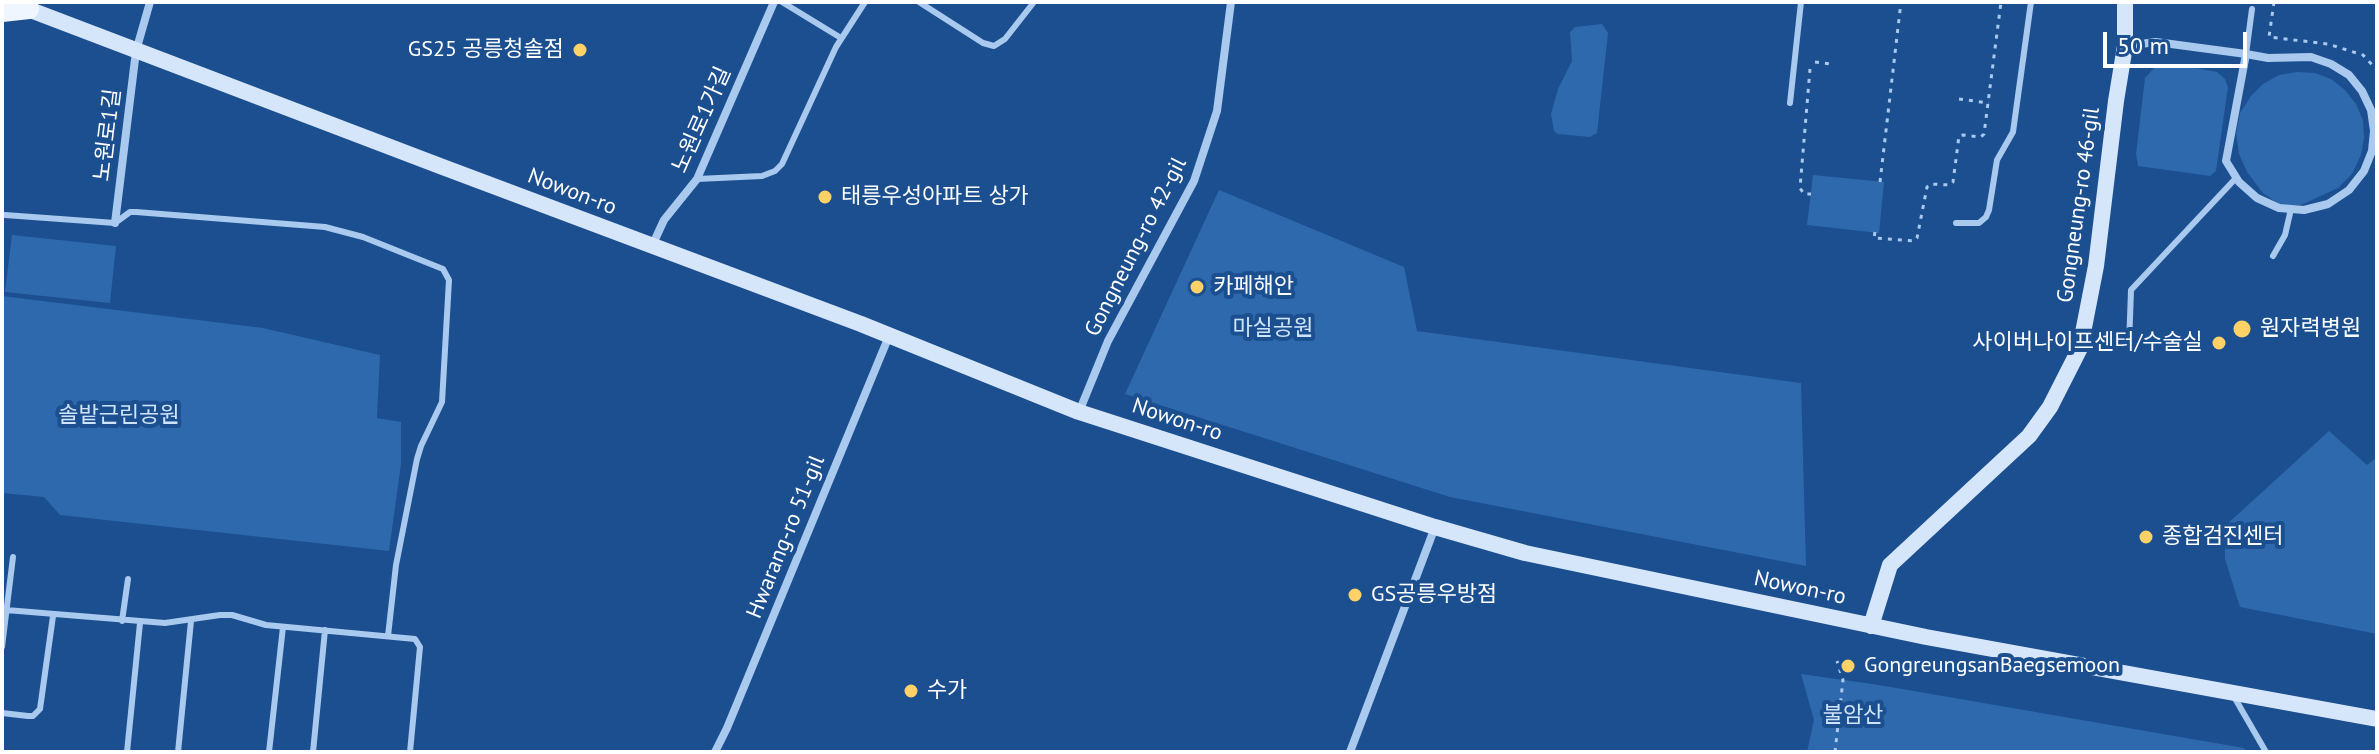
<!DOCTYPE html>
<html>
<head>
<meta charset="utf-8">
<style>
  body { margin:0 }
  #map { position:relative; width:2379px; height:754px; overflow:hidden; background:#1b4f8f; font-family:"PT Sans",sans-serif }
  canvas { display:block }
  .frame { position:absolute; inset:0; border:4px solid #fff; pointer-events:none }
  .scale { position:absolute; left:2103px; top:32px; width:144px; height:36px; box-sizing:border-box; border:4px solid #fff; border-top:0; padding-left:10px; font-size:24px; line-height:28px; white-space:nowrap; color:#fff; -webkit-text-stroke:6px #1b4f8f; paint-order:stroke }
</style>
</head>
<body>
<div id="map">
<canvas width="2379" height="754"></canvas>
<div class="frame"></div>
<div class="scale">50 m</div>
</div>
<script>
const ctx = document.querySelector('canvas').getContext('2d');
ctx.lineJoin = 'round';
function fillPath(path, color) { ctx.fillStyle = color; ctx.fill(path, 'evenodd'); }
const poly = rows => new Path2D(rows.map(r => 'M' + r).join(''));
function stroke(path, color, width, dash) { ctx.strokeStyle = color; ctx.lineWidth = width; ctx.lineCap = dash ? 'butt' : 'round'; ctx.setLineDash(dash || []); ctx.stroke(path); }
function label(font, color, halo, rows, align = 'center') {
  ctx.font = font + ' "PT Sans","Noto Sans KR",sans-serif'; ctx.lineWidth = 8; ctx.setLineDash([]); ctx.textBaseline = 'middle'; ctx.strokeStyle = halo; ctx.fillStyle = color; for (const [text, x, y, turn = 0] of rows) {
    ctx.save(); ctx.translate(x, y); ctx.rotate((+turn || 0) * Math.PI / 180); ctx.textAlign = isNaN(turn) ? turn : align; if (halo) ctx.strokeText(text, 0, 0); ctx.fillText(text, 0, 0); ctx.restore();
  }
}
fillPath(poly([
  [1602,24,1608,33,1597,133,1590,137,1558,134,1554,131,1551,114,1558,89,1572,61,1570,32,1575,27],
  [2186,66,2217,72,2225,79,2228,87,2216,171,2210,176,2138,166,2136,154,2145,78,2155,67],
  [2297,72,2315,73,2331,79,2345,90,2356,104,2363,120,2364,138,2361,155,2352,174,2338,188,2301,205,2280,205,2263,193,2247,172,2239,154,2236,134,2240,113,2251,96,2263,84,2279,75],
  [1813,175,1884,182,1879,233,1807,225],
  [1219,190,1404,267,1417,331,1801,383,1806,566,1450,497,1125,394],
  [12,235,116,246,110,303,5,292],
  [2,296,263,328,380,355,377,418,401,422,401,464,389,551,60,515,44,497,2,493],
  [2329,431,2367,465,2377,457,2377,634,2240,607,2225,559,2225,526],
  [1801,674,1879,685,2244,748,2246,752,1807,752,1814,720]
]), '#2e69ad');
stroke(poly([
  [2274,2,2269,37,2328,44,2363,55,2377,70],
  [1815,62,1830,64],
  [1810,69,1800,188,1804,194,1811,194],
  [1959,99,1989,103],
  [1880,182,1901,2],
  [1875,232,1874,238,1914,241,1917,238,1927,187,1930,184,1950,185,1953,182,1959,136,1963,135,1981,137,1984,134,2001,2],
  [1835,752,1843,680,1837,661]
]), '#a9c9ee', 3, [4, 6]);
stroke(poly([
  [782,2,841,38],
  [919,2,983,43,994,46,1005,39,1034,2],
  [2246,54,2252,9],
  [1790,103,1801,2],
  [697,179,762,176,775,171,782,164,836,47,865,2],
  [5,215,115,223,130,212,136,212,325,227,363,237,443,269,449,280,442,402,421,446,417,459,396,565,388,636],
  [1956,223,1979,223,1986,217,1989,210,1997,160,2013,132,2031,2],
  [2273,256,2285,235,2291,209],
  [2129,346,2131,290,2236,178],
  [6,610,165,623,220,615,232,615,266,625,415,639,420,647,410,752],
  [122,621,128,579],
  [2,647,13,557],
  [2233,695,2266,752],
  [2,713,28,716,33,716,40,709,53,616],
  [127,752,140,623],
  [178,752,191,621],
  [269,752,283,627],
  [313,752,325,630]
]), '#a9c9ee', 6);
stroke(poly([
  [2125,46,2156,42,2246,54,2268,58,2311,57,2331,64,2349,75,2362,91,2371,110,2374,131,2372,151,2364,171,2349,190,2328,204,2304,210,2279,208,2257,198,2239,182,2226,161,2246,54],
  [115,223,136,51,150,2],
  [652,246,664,220,697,179,774,2],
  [1079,412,1108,341,1194,181,1217,111,1231,2],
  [715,752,727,728,889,336],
  [1350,752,1435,527]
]), '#a9c9ee', 8);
stroke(poly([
  [20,6,440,166,861,324,1079,412,1435,527,1525,553,1926,637,2377,719],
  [1871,626,1890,565,2029,436,2050,407,2080,348,2096,266,2116,101,2125,46,2125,2]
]), '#d6e6fa', 16);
stroke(poly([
  [2,12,29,9]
]), '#f0f6ff', 20);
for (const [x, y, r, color] of [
  [580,50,8,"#ffd166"],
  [825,197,8,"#ffd166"],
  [1197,287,8,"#ffd166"],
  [2242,329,10,"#ffd166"],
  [2219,343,8,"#ffd166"],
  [2146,537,8,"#ffd166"],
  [1355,595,8,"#ffd166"],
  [1848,666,8,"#ffd166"],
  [911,691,8,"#ffd166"]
]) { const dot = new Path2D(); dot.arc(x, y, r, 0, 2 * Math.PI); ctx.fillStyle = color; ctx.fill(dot); stroke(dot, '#1b4f8f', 3); }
label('22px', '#fff', '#1b4f8f', [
  ["GS25 공릉청솔점",564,50,"right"],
  ["태릉우성아파트 상가",841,197],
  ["카페해안",1213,287],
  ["원자력병원",2260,329],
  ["사이버나이프센터/수술실",2203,343,"right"],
  ["종합검진센터",2162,537],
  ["GS공릉우방점",1371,595],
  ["GongreungsanBaegsemoon",1864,666],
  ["수가",927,691]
], 'left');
label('22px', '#fff', '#1b4f8f', [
  ["노원로1가길",702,120,-66],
  ["노원로1길",108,135,-83],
  ["Nowon-ro",572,192,21],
  ["Gongneung-ro 46-gil",2079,205,-82],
  ["Gongneung-ro 42-gil",1136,247,-63],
  ["Nowon-ro",1177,420,18],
  ["Hwarang-ro 51-gil",786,537,-68],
  ["Nowon-ro",1800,588,12]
]);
label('22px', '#cfe3fa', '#1b4f8f', [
  ["마실공원",1273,329],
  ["솔밭근린공원",119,416],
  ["불암산",1853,716]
]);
</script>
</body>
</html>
